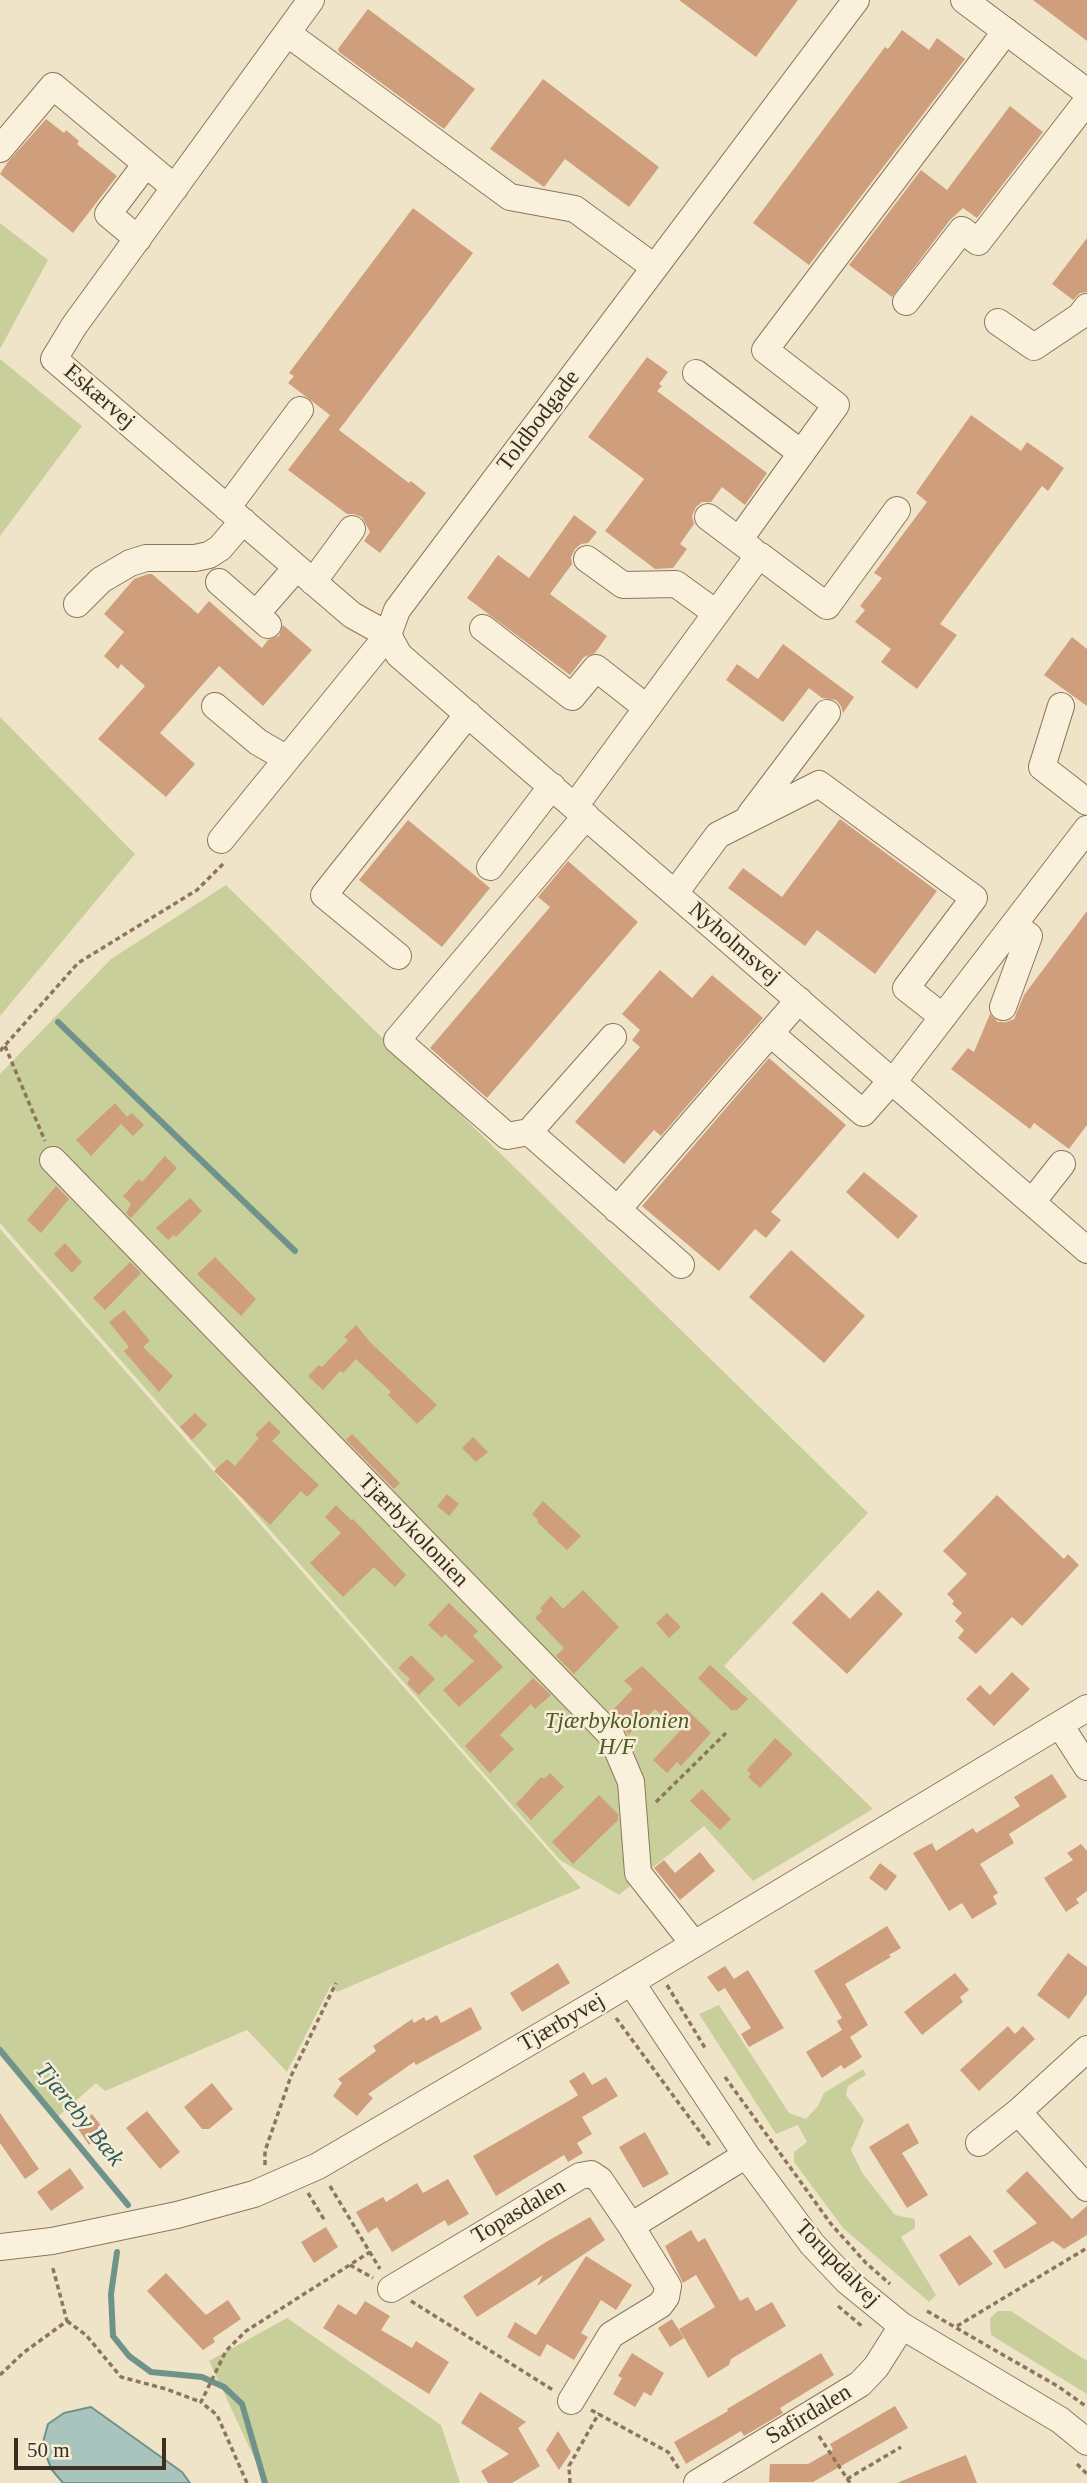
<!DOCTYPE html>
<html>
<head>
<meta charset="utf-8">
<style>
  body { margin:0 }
  #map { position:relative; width:1087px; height:2483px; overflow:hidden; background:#f0e4c8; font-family:Georgia,serif }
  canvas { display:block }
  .scale { position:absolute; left:14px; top:2438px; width:152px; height:32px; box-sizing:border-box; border:4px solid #3d2e20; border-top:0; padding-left:9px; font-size:21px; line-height:24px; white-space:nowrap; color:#3d2e20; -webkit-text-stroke:5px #f7eed8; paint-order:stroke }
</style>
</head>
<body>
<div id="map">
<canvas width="1087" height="2483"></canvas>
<div class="scale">50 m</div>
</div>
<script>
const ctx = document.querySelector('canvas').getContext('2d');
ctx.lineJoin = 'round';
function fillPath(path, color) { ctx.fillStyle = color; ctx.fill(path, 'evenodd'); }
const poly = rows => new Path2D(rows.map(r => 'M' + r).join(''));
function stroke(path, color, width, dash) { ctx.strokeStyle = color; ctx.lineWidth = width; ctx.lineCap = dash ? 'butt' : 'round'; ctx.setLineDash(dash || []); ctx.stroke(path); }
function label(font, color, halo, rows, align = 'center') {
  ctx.font = font + ' Georgia,serif'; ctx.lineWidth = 5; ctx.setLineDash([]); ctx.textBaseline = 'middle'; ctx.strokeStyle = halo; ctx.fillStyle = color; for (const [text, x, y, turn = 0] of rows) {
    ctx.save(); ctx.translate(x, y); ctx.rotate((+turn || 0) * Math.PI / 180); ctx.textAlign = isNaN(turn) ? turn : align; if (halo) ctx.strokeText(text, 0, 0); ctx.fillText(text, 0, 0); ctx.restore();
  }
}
fillPath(poly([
  [0,223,48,260,0,349],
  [0,359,82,426,0,536],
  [0,717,135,854,0,1016],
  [226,885,868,1513,724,1666,873,1809,753,1881,704,1826,619,1895,560,1860,0,1223,0,1074,111,959],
  [0,1229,581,1888,337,1992,331,1985,287,2072,247,2030,105,2091,96,2083,54,2120,0,2056],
  [719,2005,789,2113,806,2119,818,2106,824,2093,863,2069,866,2075,848,2086,846,2095,864,2120,851,2150,863,2174,895,2215,915,2219,915,2228,901,2237,936,2295,929,2302,843,2228,794,2162,794,2152,807,2142,798,2125,776,2134,699,2014],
  [998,2311,1011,2311,1087,2361,1087,2394,991,2335,990,2318],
  [287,2318,441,2425,460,2483,266,2483,209,2361]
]), '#c9cf9b');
const water = poly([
  [91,2407,182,2472,190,2483,63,2483,52,2470,42,2446,48,2424,64,2413,91,2407]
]);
fillPath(water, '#a9c4bc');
stroke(water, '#6f938a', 2);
stroke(poly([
  [58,1022,295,1251],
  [0,2050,128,2205],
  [117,2252,111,2294,113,2336,129,2356,151,2372,202,2377,224,2387,242,2404,265,2483]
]), '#6f938a', 6);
fillPath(poly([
  [679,0,798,0,756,57],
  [1033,0,1087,0,1087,41],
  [368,9,475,89,444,129,339,52,338,49],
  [902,30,929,50,937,38,965,59,809,265,753,223,885,47,888,49],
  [543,79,659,167,629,207,565,159,544,187,490,149],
  [1010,106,1043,132,977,218,963,208,950,220,892,297,849,265,921,170,947,190],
  [46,119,64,133,66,130,79,141,77,144,117,176,73,233,0,174,7,163],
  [413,208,473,253,339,430,409,483,411,481,426,493,380,553,364,541,370,532,362,517,354,514,347,514,288,470,330,415,288,383,294,376,289,373],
  [1087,238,1087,292,1080,293,1073,300,1052,284],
  [647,357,668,372,659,384,662,386,657,391,767,473,745,505,722,487,711,502,702,502,696,507,692,516,694,524,680,544,687,549,673,568,655,569,605,531,644,479,588,437],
  [971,415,1021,451,1027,442,1064,468,1048,491,1042,486,940,624,957,635,917,689,881,662,891,649,855,622,865,610,860,606,882,578,874,573,927,502,916,493],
  [574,515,597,532,588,543,581,544,575,549,571,557,572,564,550,594,607,636,595,653,584,657,570,675,467,598,498,555,529,578],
  [148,574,152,574,198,614,209,601,262,648,268,640,279,636,283,625,312,650,263,706,219,666,160,733,195,764,166,797,98,739,145,686,121,664,118,669,104,656,124,632,104,614,134,579],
  [1072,637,1087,649,1087,706,1044,675],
  [783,644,854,697,843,713,841,706,836,700,822,698,809,688,783,722,726,680,737,664,758,679],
  [840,819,937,891,875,974,817,930,805,946,728,888,743,868,782,897],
  [408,820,490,888,442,947,359,880],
  [568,861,638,922,487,1098,430,1048,550,907,538,897],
  [1087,911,1087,1125,1069,1149,1034,1123,1030,1129,951,1069,968,1048,974,1052,990,1014,998,1022,1006,1022,1014,1019,1024,995],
  [660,970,692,998,712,975,763,1018,661,1136,654,1130,624,1164,575,1122,640,1047,632,1040,640,1030,622,1014],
  [769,1058,846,1125,771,1212,781,1220,766,1238,755,1229,719,1271,642,1206],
  [115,1103,127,1117,132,1113,144,1125,133,1136,121,1124,91,1156,76,1140],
  [165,1156,177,1168,131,1218,126,1213,131,1204,123,1196,139,1179,142,1182],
  [864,1172,918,1216,898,1239,846,1192],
  [56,1186,69,1199,41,1233,27,1220],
  [190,1198,202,1211,176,1237,174,1235,168,1240,156,1228],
  [65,1243,82,1262,72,1273,54,1254],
  [791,1250,865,1316,824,1363,749,1297],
  [215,1257,256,1299,241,1316,197,1274],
  [130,1262,141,1273,105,1310,93,1298],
  [124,1310,150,1341,143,1347,173,1376,159,1392,124,1351,129,1347,109,1322],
  [356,1325,371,1343,437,1405,417,1424,388,1395,391,1392,356,1359,343,1373,340,1371,323,1390,308,1376,319,1365,322,1367,348,1340,344,1337],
  [195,1413,207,1425,192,1440,180,1427],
  [269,1421,281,1432,272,1441,319,1485,307,1497,301,1491,270,1525,214,1471,227,1459,235,1466,259,1438,255,1435],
  [352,1434,400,1483,394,1489,346,1440],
  [473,1437,488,1452,476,1462,462,1448],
  [447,1494,459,1504,449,1516,437,1506],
  [997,1495,1064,1559,1068,1554,1079,1565,1022,1626,1012,1617,976,1654,958,1638,964,1630,955,1621,962,1613,952,1604,954,1601,947,1594,967,1574,943,1551],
  [543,1501,581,1536,567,1550,537,1522,538,1520,532,1514],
  [336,1505,351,1520,353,1519,406,1575,395,1587,374,1567,343,1597,310,1563,341,1533,325,1517],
  [583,1590,619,1627,574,1674,556,1656,564,1648,535,1618,542,1611,540,1608,551,1596,563,1609],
  [878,1590,903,1614,847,1674,792,1623,822,1592,850,1619],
  [449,1603,478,1631,473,1636,503,1667,459,1707,443,1690,474,1661,445,1634,442,1638,428,1625],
  [667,1613,681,1627,669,1638,656,1623],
  [411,1655,435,1679,419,1695,407,1684,410,1679,398,1668],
  [710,1665,748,1699,736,1711,734,1709,732,1711,698,1678],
  [642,1666,711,1733,681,1766,677,1762,667,1773,653,1760,679,1732,655,1709,628,1735,623,1724,611,1712,633,1689,624,1681],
  [1012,1672,1030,1689,994,1726,966,1699,980,1685,990,1695],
  [533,1678,551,1695,535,1709,531,1704,500,1735,514,1749,490,1773,465,1746],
  [775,1738,793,1754,760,1788,748,1777,751,1774,747,1770],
  [550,1773,564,1787,531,1820,516,1804,541,1777,544,1779],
  [1052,1774,1067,1797,1009,1834,1014,1843,980,1864,998,1893,993,1896,997,1904,972,1919,962,1903,949,1911,913,1853,932,1843,936,1851,973,1828,976,1833,1020,1806,1014,1797],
  [702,1789,731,1819,720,1830,690,1801],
  [599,1795,618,1814,618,1820,573,1864,552,1842],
  [1081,1844,1087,1851,1087,1891,1076,1899,1079,1903,1066,1912,1044,1878,1073,1860,1067,1853],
  [700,1852,715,1871,680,1900,654,1868,664,1860,675,1873],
  [880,1863,897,1876,886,1891,869,1878],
  [887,1926,901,1948,889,1955,891,1957,845,1984,868,2025,850,2037,862,2057,844,2069,841,2065,822,2078,806,2052,842,2030,837,2021,842,2018,814,1971],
  [1068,1953,1087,1967,1087,1994,1069,2019,1037,1995],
  [558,1963,570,1983,522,2012,510,1993],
  [725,1966,734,1979,748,1970,784,2028,749,2047,741,2034,751,2028,725,1988,718,1992,707,1977],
  [955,1973,969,1990,960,1997,963,2002,922,2035,904,2012],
  [471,2007,482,2029,416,2065,414,2062,368,2094,373,2098,357,2116,333,2096,342,2083,338,2079,376,2051,373,2046,412,2019,414,2023,424,2017,426,2021,437,2015,441,2023],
  [1008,2026,1015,2034,1023,2026,1035,2039,979,2091,960,2070],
  [584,2072,592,2085,606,2077,618,2096,582,2117,592,2134,577,2143,583,2153,568,2162,564,2155,496,2196,473,2156,572,2099,578,2095,569,2081],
  [212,2083,233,2109,209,2129,202,2129,184,2107],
  [147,2111,180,2152,160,2169,126,2128],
  [0,2113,39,2169,25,2179,0,2143],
  [92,2114,106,2132,89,2145,76,2126],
  [908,2123,919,2143,902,2153,928,2195,907,2208,869,2147],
  [645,2132,669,2174,643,2188,619,2147],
  [70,2168,84,2188,51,2211,37,2192],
  [1027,2171,1072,2219,1087,2206,1087,2235,1064,2249,1053,2241,1005,2269,993,2251,1037,2223,1006,2191],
  [448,2179,469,2214,448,2226,445,2220,392,2252,377,2227,368,2233,356,2212,383,2197,386,2202,417,2183,423,2193],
  [590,2217,605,2240,537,2286,543,2275,477,2317,463,2296,546,2242],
  [326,2227,338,2247,314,2263,301,2242],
  [691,2230,698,2242,705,2238,740,2301,748,2297,756,2311,772,2302,786,2326,731,2359,729,2365,708,2378,679,2329,715,2307,696,2275,683,2283,665,2246],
  [970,2235,993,2264,959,2286,939,2255],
  [586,2256,632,2285,616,2310,601,2300,581,2333,588,2337,574,2360,547,2344,540,2357,507,2337,515,2322,536,2335],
  [166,2273,206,2315,228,2300,241,2319,213,2338,215,2342,203,2350,147,2291],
  [365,2301,390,2316,381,2330,412,2348,416,2341,449,2362,429,2394,323,2328,338,2304,356,2315],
  [672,2319,684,2338,670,2347,658,2328],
  [632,2353,664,2373,651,2396,644,2392,635,2407,613,2394,622,2378,618,2376],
  [821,2353,834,2375,780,2408,783,2413,744,2436,741,2431,686,2464,674,2442,728,2411,727,2409],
  [480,2392,526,2422,518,2428,540,2466,512,2483,488,2483,481,2471,509,2454,461,2423],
  [895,2406,908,2428,813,2482,769,2482,770,2464,808,2464,833,2450,830,2444],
  [558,2431,571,2452,559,2470,546,2450],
  [966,2455,977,2483,897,2483,933,2468]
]), '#cf9f7d');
const minor = poly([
  [311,0,74,326,54,359,352,615,388,635],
  [964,0,1087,92],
  [287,33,510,197,575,209,654,267],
  [0,149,53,86,175,188],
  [138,239,108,214,146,164],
  [906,302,962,230,978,242,1087,101],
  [998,322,1034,347,1080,316,1087,307],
  [696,373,801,453],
  [227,508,300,410],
  [708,517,752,550],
  [739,540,836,405,765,350,1006,31],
  [587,559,623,585,676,584,716,613],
  [219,582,268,625],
  [313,582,352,529],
  [77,604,101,580,130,563,146,558,195,558,209,555,220,548,243,521],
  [256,614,296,568],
  [483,628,572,697,596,668,647,708],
  [388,635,399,655,1087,1250],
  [215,706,258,742,287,759],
  [1061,706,1042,767,1087,802],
  [575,806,759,555,827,606,897,510],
  [750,815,827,713],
  [221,840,388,635,397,610,856,0],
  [490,867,552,786],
  [675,893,718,835,819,784,974,898,906,988,943,1017],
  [398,956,324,895,468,714],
  [1003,1007,1029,936,1014,925],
  [770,1033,863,1113,892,1080],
  [613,1037,529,1132,681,1265],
  [893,1082,1087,829],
  [529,1132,507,1136,397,1040,586,816],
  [53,1160,611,1735,631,1782,638,1873,694,1944],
  [1032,1202,1062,1164],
  [617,1210,799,1000],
  [1060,1725,1087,1767],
  [631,1982,746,2155,812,2244,847,2281,902,2326,1060,2420,1087,2442],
  [1018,2112,1087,2188],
  [979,2143,1018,2112,1087,2049],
  [0,2247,52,2241,177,2215,254,2194,318,2166,603,1999,1087,1708],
  [391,2289,580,2176,591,2174,600,2180,631,2226,746,2155],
  [571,2401,611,2335,660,2305,666,2297,668,2286,631,2226],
  [697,2483,860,2384,876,2367,902,2326]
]);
stroke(minor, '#8d765c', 28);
stroke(poly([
  [5,1046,45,1141],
  [0,1051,78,963,197,890,224,863],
  [656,1802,726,1733],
  [667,1985,705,2048],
  [616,2018,711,2147],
  [725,2077,831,2224,866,2263,890,2284],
  [265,2165,265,2151,291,2076,336,1983],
  [330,2186,380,2269],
  [308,2193,325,2221],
  [350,2265,373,2278],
  [411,2301,553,2390],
  [838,2306,864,2328],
  [927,2311,1059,2387,1087,2407],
  [67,2321,86,2335,121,2377,166,2389,201,2402],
  [957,2326,1087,2248],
  [0,2375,23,2353,67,2321,52,2265],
  [591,2410,668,2452,679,2469],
  [819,2436,850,2483],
  [1077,2464,1087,2474],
  [847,2479,901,2447],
  [247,2483,217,2415,201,2402,226,2351,246,2331,370,2252],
  [570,2483,569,2466,599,2413]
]), '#8d765c', 3.5, [5, 3.5]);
stroke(minor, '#faf1dc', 26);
label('23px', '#3d2e20', '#f7eed8', [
  ["Eskærvej",99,397,41],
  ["Toldbodgade",539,421,-53],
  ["Nyholmsvej",734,944,41],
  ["Tjærbykolonien",413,1531,46],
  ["Tjærbyvej",562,2023,-30],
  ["Topasdalen",519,2212,-31],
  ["Torupdalvej",837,2264,46],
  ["Safirdalen",809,2415,-31]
]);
label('italic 23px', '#4d5a26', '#f7eed8', [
  ["Tjærbykolonien",617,1722],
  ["H/F",617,1748]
]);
label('italic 24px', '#2f5d5a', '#f7eed8', [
  ["Tjæreby Bæk",79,2115,51]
]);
</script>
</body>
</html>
